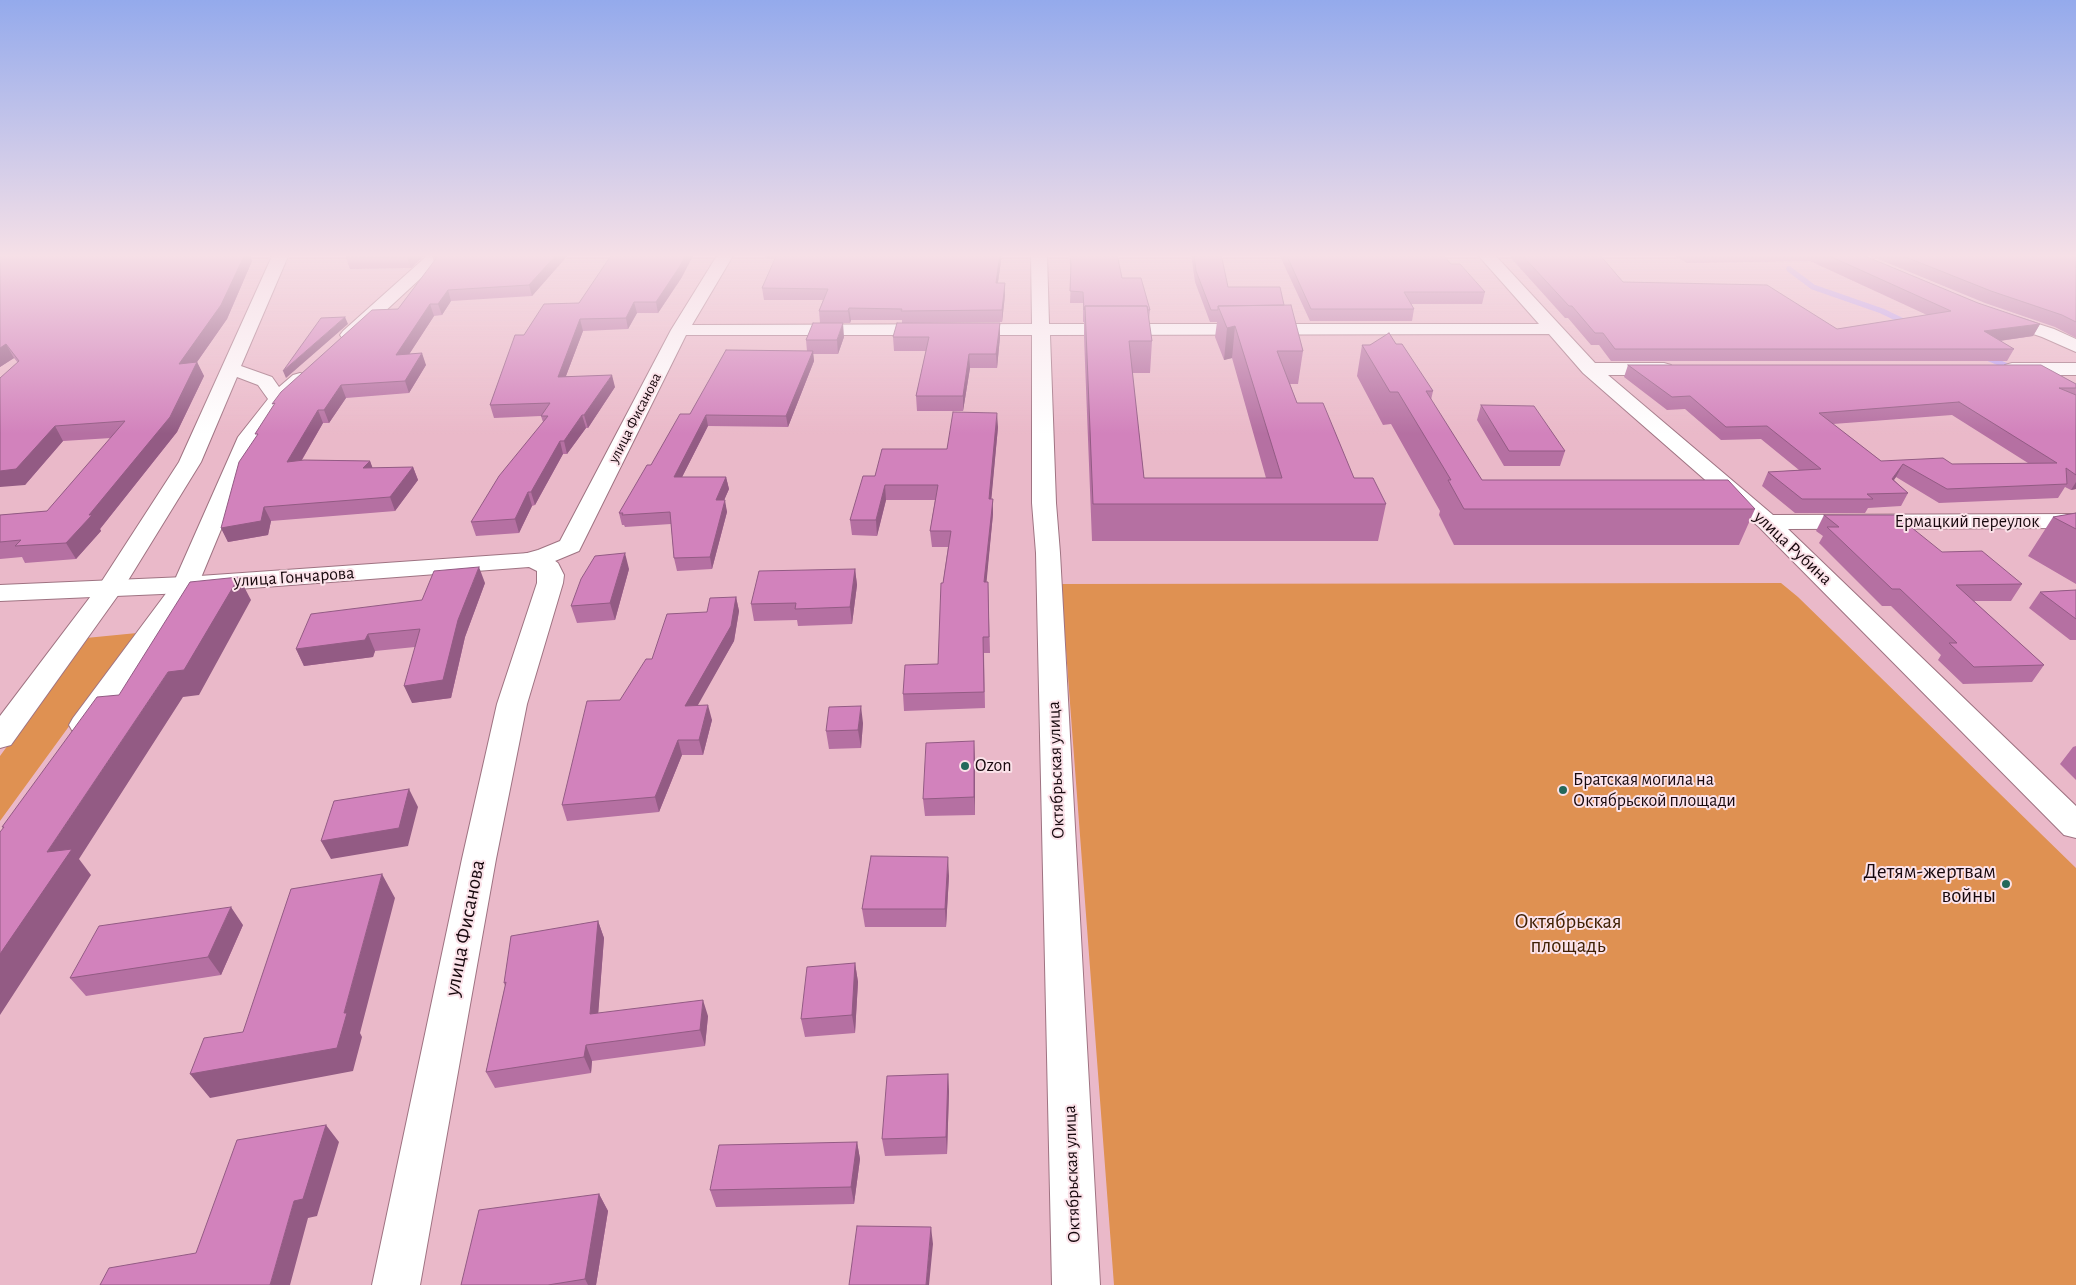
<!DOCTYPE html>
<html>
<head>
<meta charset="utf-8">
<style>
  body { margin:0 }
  canvas { display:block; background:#eab9c9 }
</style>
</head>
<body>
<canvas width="2076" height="1285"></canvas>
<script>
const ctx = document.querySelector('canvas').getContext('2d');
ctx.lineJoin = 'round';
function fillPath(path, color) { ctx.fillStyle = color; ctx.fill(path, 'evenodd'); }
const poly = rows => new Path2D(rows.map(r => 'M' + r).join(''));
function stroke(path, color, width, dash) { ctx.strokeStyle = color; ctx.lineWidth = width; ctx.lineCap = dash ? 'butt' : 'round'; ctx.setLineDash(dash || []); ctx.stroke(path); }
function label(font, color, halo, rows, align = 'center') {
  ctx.font = font + ' "Alegreya Sans",sans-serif'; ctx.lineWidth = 4; ctx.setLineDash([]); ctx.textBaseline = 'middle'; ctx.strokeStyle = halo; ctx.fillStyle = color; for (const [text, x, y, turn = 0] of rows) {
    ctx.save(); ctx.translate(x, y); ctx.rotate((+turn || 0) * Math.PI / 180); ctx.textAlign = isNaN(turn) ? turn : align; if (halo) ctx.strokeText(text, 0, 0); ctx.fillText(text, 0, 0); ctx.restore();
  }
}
fillPath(poly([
  [1781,583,1798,597,2076,868,2076,1285,1114,1285,1061,584],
  [137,633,0,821,0,756,86,638]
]), '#df9152');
stroke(poly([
  [1789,269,1813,287,1882,311,1909,324],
  [1985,357,2012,368]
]), '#b79cf2', 5.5);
const street = poly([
  [273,254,289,254,241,366,272,377,279,387,293,375,300,373,307,375,310,379,285,403,259,438,198,585,95,732,84,735,73,732,69,725,73,718,173,584,238,437,268,399,258,385,237,377,201,462,124,587,11,745,0,748,0,716,100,584,179,462,273,254],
  [429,254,447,254,355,339,349,340,343,339,340,335,343,331,429,254],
  [718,254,734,254,692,325,1032,324,1031,254,1047,254,1049,324,1539,324,1477,254,1494,254,1595,363,1664,363,1671,365,1674,369,1671,373,1664,375,1608,375,1773,515,2076,514,2076,528,1788,529,2076,806,2076,838,2064,835,1759,527,1583,373,1549,334,1050,335,1056,503,1060,553,1100,1285,1052,1285,1036,553,1032,503,1032,335,686,335,579,551,555,561,529,567,520,565,517,560,520,555,538,550,560,541,671,330,718,254],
  [2001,312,2054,329,2076,339,2076,352,2042,337,1995,321,1992,317,1995,313,2001,312],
  [2012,363,2076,363,2076,375,2012,375,2005,373,2002,369,2005,365,2012,363]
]);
const secondary = poly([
  [529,553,551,558,558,563,564,575,563,583,527,704,496,859,420,1285,372,1285,462,859,497,704,537,583,537,571,529,567,185,593,0,601,0,585,185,577,529,553]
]);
stroke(street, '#9f7382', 2);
stroke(secondary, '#9f7382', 2);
fillPath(street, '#fff');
fillPath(secondary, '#fff');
fillPath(poly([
  [0,254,250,254,252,261,227,319,197,362,204,376,177,432,100,529,101,531,76,559,25,563,22,557,0,559,0,515,47,511,111,438,63,441,25,485,18,363,14,358,0,367],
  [426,254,411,268,350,269,346,258],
  [569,254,532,296,451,301,442,315,434,316,409,354,426,365,409,393,346,398,329,423,323,423,302,460,370,461,372,468,413,467,418,480,395,511,271,521,268,535,228,542,221,528,398,309,434,262,432,256],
  [765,254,1002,254,998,283,1005,283,1005,295,1002,322,902,323,902,320,851,320,850,323,820,323,819,311,823,300,764,300,762,288,776,259,766,259],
  [1069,254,1117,254,1122,278,1150,310,1149,320,1152,341,1150,373,1132,373,1144,478,1266,478,1232,358,1224,360,1215,337,1217,322,1210,322,1195,282,1191,254,1221,254,1228,287,1284,305,1303,351,1298,384,1290,384,1297,403,1354,478,1386,504,1378,541,1092,541,1084,337,1084,322,1083,322,1083,303,1070,303,1071,275],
  [1279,254,1442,254,1451,264,1485,292,1482,304,1411,304,1414,309,1412,321,1310,321],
  [1512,254,1599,254,1623,282,1837,329,1927,315,1810,261,1687,263,1672,254,1860,254,1978,303,2040,324,2033,336,2000,341,2014,349,2007,361,1611,361,1599,345,1591,345,1568,318,1565,318,1511,258],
  [1866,254,2076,254,2076,338,2055,327,1985,303],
  [682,277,658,313,637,313,628,329,583,331,566,376,615,387,588,428,586,428,567,454,563,454,535,505,532,506,519,533,476,536,471,522,543,422,541,416,494,418,490,405,524,335,579,303],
  [1000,323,1000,337,997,368,970,368,963,411,917,411,916,396,926,351,894,351,893,337],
  [844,337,838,354,813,354,814,361,788,427,708,426,682,477,726,477,729,489,724,500,727,512,712,569,677,571,674,558,671,524,625,527,624,525,622,525,619,513,651,465,690,414,807,351,806,340],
  [1396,344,1433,391,1431,400,1482,480,1755,509,1739,545,1454,545,1439,515,1440,511,1391,424,1383,425,1357,376,1362,345],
  [1628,365,2076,384,2076,489,2071,490,2065,487,2058,498,1939,503,1896,477,1894,480,1908,493,1901,506,1868,508,1865,513,1795,513,1762,486,1768,472,1799,470,1761,439,1721,440,1685,409,1667,410,1624,377],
  [1952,415,2028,463,1952,464,1881,461,1833,424],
  [1481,405,1565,451,1560,466,1504,466,1477,420],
  [998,427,991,499,993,499,993,514,986,582,988,582,990,653,984,653,985,708,904,711,903,694,938,664,943,583,948,547,932,547,930,531,935,500,886,500,877,536,852,535,850,520,875,476,947,449],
  [2076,513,2076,584,2028,556,2053,517],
  [1824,515,1942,552,2022,584,2011,601,1974,601,2044,665,2032,682,1963,684,1938,660,1941,655,1891,606,1882,606,1819,543,1823,536,1816,531],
  [629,569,615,620,577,623,571,606],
  [855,569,857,585,852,624,798,626,797,620,754,621,751,604],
  [485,583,465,637,451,698,412,703,415,647,375,651,373,657,304,666,296,649,422,600],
  [2076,590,2076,640,2070,640,2029,608,2040,592],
  [736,597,739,611,734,641,697,705,712,720,703,755,682,755,659,812,567,821,562,805,620,700,652,659,707,612],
  [863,723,861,748,829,749,826,731],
  [974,741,975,815,925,816,923,799],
  [2076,746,2076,780,2060,764,2073,747],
  [949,876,946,927,865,927,862,909],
  [598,921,604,938,598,1013,708,1016,705,1046,592,1061,591,1073,495,1088,486,1072,505,986,504,983],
  [243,925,221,975,86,996,70,978],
  [855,963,858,982,855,1033,805,1037,801,1019],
  [948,1074,949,1092,947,1154,885,1156,882,1139],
  [857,1142,860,1159,854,1204,716,1207,710,1190],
  [599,1194,608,1211,596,1285,461,1285]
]), '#b570a2');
fillPath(poly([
  [245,254,250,254,252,261,227,319,197,362,204,376,177,432,100,529,101,531,76,559,66,543,89,515],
  [410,254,426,254,411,268,407,257],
  [557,254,569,254,532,296,529,285],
  [686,254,694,254,682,277,658,313,656,302],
  [1000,254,1002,254,996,295,996,283],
  [1005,283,1005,295,1002,322,1002,310],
  [448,290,451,301,442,315,438,304],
  [634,302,637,313,628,329,626,318],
  [430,304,434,316,401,367,396,355],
  [849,308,851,320,850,323,848,311],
  [345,317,348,324,286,378,283,371],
  [580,319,583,331,561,389,558,377],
  [843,323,844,337,838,354,837,340],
  [1000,323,1000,337,997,368,996,354],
  [2040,324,2033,336,1977,344,1984,331],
  [1235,326,1232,358,1224,360,1227,328],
  [6,344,14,358,0,367,0,348],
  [813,351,814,361,788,427,786,416],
  [422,353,426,365,409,393,405,381],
  [969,354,970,368,963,411,963,396],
  [612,375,615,387,588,428,584,415],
  [341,385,346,398,329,423,324,410],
  [318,410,323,423,293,475,287,462],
  [997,413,998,427,990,514,989,499],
  [582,415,586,428,567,454,564,441],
  [706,415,708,426,676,489,674,477],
  [55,426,63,441,25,485,0,487,0,471],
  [560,441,563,454,535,505,531,492],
  [370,461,375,474,363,468],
  [1903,464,1896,477,1885,492,1892,479],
  [413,467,418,480,395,511,390,497],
  [726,477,729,489,719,512,716,500],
  [2076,482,2076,489,2071,490],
  [885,485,886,500,877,536,876,520],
  [528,492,532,506,519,533,515,519],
  [993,499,993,514,985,598,984,582],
  [725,500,727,512,712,569,710,557],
  [264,507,271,521,268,535,228,542,221,528],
  [625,553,629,569,615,620,610,603],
  [479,567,485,583,465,637,451,698,412,703,404,686,458,620],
  [855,569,857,585,852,624,850,607],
  [239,577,251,600,199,695,183,697,79,859,91,875,0,1015,0,954,47,852,168,672],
  [736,597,739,611,734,641,689,721,685,706],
  [368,634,375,651,373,657,304,666,296,649],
  [708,705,712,720,703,755,699,740],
  [861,706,863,723,861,748,858,730],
  [678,740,682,755,659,812,655,797],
  [974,741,975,759,975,815,974,797],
  [409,789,418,807,408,846,331,859,321,841],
  [948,857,949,876,946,927,945,909],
  [382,874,395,898,360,1033,362,1037,353,1071,210,1098,190,1074,344,1013],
  [231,907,243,925,221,975,208,957],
  [598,921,604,938,597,1030,590,1014],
  [855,963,858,982,855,1033,852,1015],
  [703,1000,708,1016,705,1046,700,1030],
  [586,1045,592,1061,591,1073,584,1057],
  [948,1074,949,1092,947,1154,946,1137],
  [326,1125,339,1142,317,1216,308,1218,290,1285,270,1285,294,1201],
  [857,1142,860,1159,854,1204,851,1187],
  [599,1194,608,1211,596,1285,588,1285,585,1279],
  [931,1227,933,1244,929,1285,926,1285]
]), '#935b84');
const building = poly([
  [0,254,245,254,221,305,179,364,197,362,170,417,89,515,92,515,66,543,15,546,21,540,0,542,0,515,47,511,125,421,55,426,16,469,0,471,0,378,19,361,6,344,0,348,0,254],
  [349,254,410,254,407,257,346,258,349,254],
  [434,254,557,254,529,285,448,290,438,304,430,304,396,355,422,353,405,381,341,385,324,410,318,410,287,462,304,460,370,461,363,468,413,467,390,497,264,507,261,521,221,528,239,462,258,434,255,434,275,403,272,404,281,392,372,310,398,309,438,256,432,256,434,254],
  [612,254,686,254,680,266,656,302,634,302,626,318,580,319,558,377,612,375,584,415,582,415,564,441,560,441,531,492,528,492,515,519,471,522,499,476,548,416,541,416,550,403,490,405,515,335,524,335,544,304,579,303,612,254],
  [777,254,1000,254,996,283,1005,283,1002,310,901,311,902,309,849,308,848,311,819,311,828,289,762,288,777,254],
  [1070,254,1117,254,1122,278,1141,278,1150,310,1148,310,1147,306,1085,306,1084,310,1083,292,1070,291,1071,265,1070,254],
  [1194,254,1221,254,1228,287,1280,287,1284,305,1218,306,1218,310,1211,310,1196,271,1194,254],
  [1286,254,1442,254,1451,264,1460,264,1485,292,1404,292,1414,309,1311,309,1286,254],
  [1521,254,1599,254,1623,282,1767,285,1837,329,1951,311,1825,254,1860,254,1978,303,2040,324,1984,331,2014,349,1615,349,1603,333,1595,333,1572,306,1569,306,1521,254],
  [1898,254,2076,254,2076,322,2062,315,1991,291,1898,254],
  [1291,305,1303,351,1277,351,1297,403,1323,403,1354,478,1373,478,1386,504,1093,504,1085,306,1147,306,1152,341,1129,341,1144,478,1282,478,1235,326,1227,328,1218,306,1291,305],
  [345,317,283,371,321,318,345,317],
  [813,323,843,323,837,340,806,340,813,323],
  [897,323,1000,323,996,354,969,354,963,396,916,396,929,337,893,337,897,323],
  [1389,333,1396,344,1402,344,1433,391,1426,391,1482,480,1728,480,1755,509,1464,509,1448,480,1451,480,1398,392,1390,392,1362,345,1370,345,1389,333],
  [726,350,813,351,786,416,706,415,674,477,726,477,716,500,725,500,710,557,674,558,670,512,622,515,623,513,619,513,647,465,651,465,680,414,690,414,726,350],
  [1628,365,2041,365,2076,384,2076,388,2059,388,2076,395,2076,475,2066,468,2067,484,1947,489,1903,464,1892,479,1908,493,1867,494,1873,499,1802,499,1768,472,1821,469,1767,426,1726,427,1690,396,1672,397,1628,365],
  [1959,402,2057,463,1952,464,1943,458,1881,461,1819,413,1959,402],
  [1481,405,1534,406,1565,451,1509,451,1481,405],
  [953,412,997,413,989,499,993,499,984,582,988,582,989,637,983,637,984,692,903,694,905,665,938,664,941,583,943,583,951,531,930,531,938,485,885,485,876,520,850,520,863,476,875,476,882,449,947,449,953,412],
  [2076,513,2076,529,2053,517,2076,513],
  [1824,515,1896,515,1942,552,1982,551,2022,584,1956,585,2044,665,1974,667,1949,643,1957,643,1900,589,1892,589,1827,527,1839,527,1824,515],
  [625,553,610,603,571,606,581,579,595,556,625,553],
  [479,567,458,620,443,680,404,686,420,629,368,634,365,640,296,649,311,614,422,600,434,571,479,567],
  [855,569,850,607,795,609,796,603,751,604,759,571,855,569],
  [239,577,184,670,168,672,47,852,72,849,0,954,0,832,4,827,2,827,97,697,119,695,190,582,239,577],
  [2076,590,2076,619,2040,592,2076,590],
  [736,597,731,626,685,706,708,705,699,740,678,740,655,797,562,805,587,701,620,700,646,659,652,659,667,614,707,612,710,598,736,597],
  [861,706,858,730,826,731,829,707,861,706],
  [974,741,974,797,923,799,926,743,974,741],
  [409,789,399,828,321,841,334,801,409,789],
  [871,856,948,857,945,909,862,909,871,856],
  [382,874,344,1013,347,1013,337,1048,190,1074,204,1038,243,1032,291,889,382,874],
  [231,907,208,957,70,978,99,926,231,907],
  [598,921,590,1014,703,1000,700,1030,586,1045,584,1057,486,1072,506,982,504,983,511,936,598,921],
  [855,963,852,1015,801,1019,807,967,855,963],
  [948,1074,946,1137,882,1139,887,1076,948,1074],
  [326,1125,303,1199,294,1201,270,1285,100,1285,109,1268,196,1253,237,1140,326,1125],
  [857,1142,851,1187,710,1190,719,1145,857,1142],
  [599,1194,585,1279,548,1285,461,1285,479,1210,599,1194],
  [857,1226,931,1227,926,1285,849,1285,857,1226]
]);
fillPath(building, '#d282bc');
stroke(building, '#935b84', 1);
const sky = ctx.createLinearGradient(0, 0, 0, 434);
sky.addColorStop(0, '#94aaec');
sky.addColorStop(0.59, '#f6e0e7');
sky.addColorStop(1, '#f6e0e700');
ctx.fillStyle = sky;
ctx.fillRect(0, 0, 2076, 434);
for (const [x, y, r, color] of [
  [965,766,5,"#23685b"],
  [1563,790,5,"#23685b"],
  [2006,884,5,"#23685b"]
]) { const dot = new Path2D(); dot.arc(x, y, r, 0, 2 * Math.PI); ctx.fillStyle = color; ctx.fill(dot); stroke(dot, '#fbe2e9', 2); }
label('15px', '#17080d', '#fbe2e9', [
  ["улица Фисанова",635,418,-63]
]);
label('18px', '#17080d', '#fbe2e9', [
  ["Ермацкий переулок",1967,522],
  ["улица Рубина",1793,548,43],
  ["улица Гончарова",294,577,-4],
  ["Октябрьская улица",1056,770,-92],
  ["Октябрьская улица",1072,1174,-92]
]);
label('18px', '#17080d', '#fbe2e9', [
  ["Ozon",975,766],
  ["Братская могила на",1573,780],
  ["Октябрьской площади",1573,801]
], 'left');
label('21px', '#17080d', '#fbe2e9', [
  ["Детям-жертвам",1996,872],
  ["войны",1996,896]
], 'right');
label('21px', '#402105', '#fbe2e9', [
  ["Октябрьская",1568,922],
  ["площадь",1568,946]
]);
label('21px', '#17080d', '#fbe2e9', [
  ["улица Фисанова",465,928,-79]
]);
</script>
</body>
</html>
